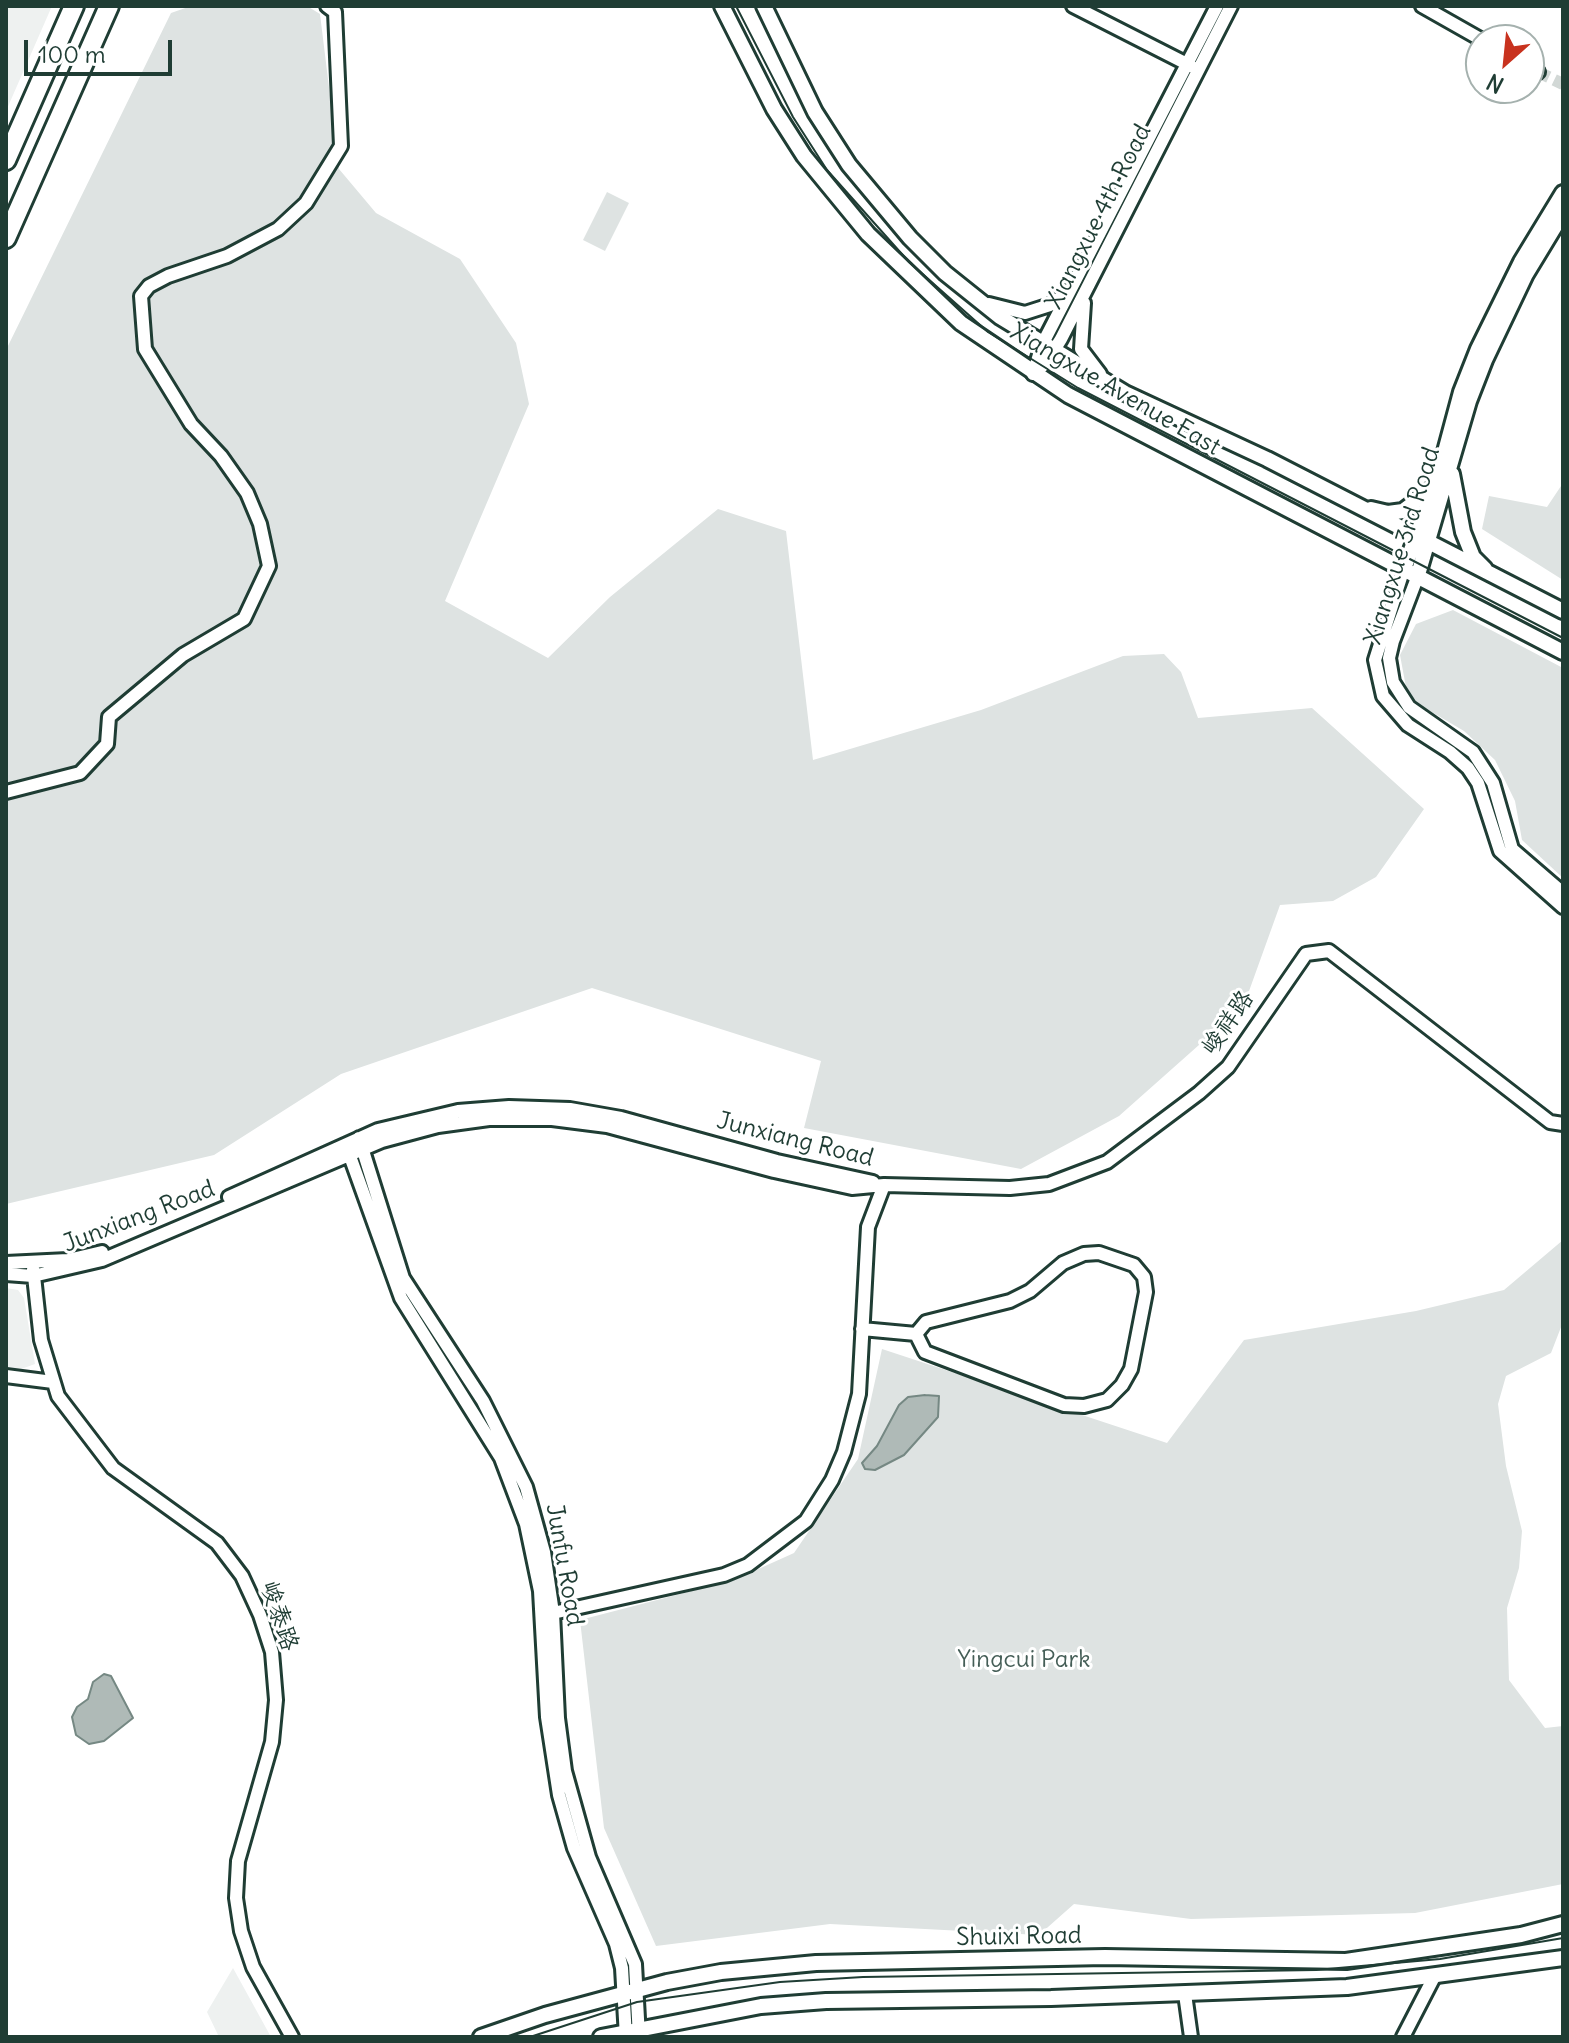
<!DOCTYPE html>
<html>
<head>
<meta charset="utf-8">
<style>
  body { margin:0 }
  #map { position:relative; width:1569px; height:2043px; overflow:hidden; background:#fff; font-family:Delius,sans-serif }
  canvas { display:block }
  .frame { position:absolute; inset:0; border:8px solid #1f3d34; pointer-events:none }
  .north { position:absolute; left:1465px; top:24px; width:80px; height:80px; box-sizing:border-box; background:#fff; border:2px solid #a5b1ae; border-radius:50%; rotate:207deg; font-size:22px; font-weight:700; line-height:32px; text-align:center; color:#1f3d34 }
  .north::after { content:''; display:block; margin:auto; width:28px; height:36px; background:#c8321e; clip-path:polygon(50% 0,100% 100%,50% 72%,0 100%) }
  .scale { position:absolute; left:24px; top:40px; width:148px; height:36px; box-sizing:border-box; border:4px solid #1f3d34; border-top:0; padding-left:10px; font-size:24px; line-height:28px; white-space:nowrap; color:#1f3d34; -webkit-text-stroke:6px #fff; paint-order:stroke }
</style>
</head>
<body>
<div id="map">
<canvas width="1569" height="2043"></canvas>
<div class="frame"></div>
<div class="north">N</div>
<div class="scale">100 m</div>
</div>
<script>
const ctx = document.querySelector('canvas').getContext('2d');
ctx.lineJoin = 'round';
function fillPath(path, color) { ctx.fillStyle = color; ctx.fill(path, 'evenodd'); }
const poly = rows => new Path2D(rows.map(r => 'M' + r).join(''));
function stroke(path, color, width, dash) { ctx.strokeStyle = color; ctx.lineWidth = width; ctx.lineCap = dash ? 'butt' : 'round'; ctx.setLineDash(dash || []); ctx.stroke(path); }
function label(font, color, halo, rows, align = 'center') {
  ctx.font = font + ' Delius,"LXGW WenKai TC",sans-serif'; ctx.lineWidth = 6; ctx.setLineDash([]); ctx.textBaseline = 'middle'; ctx.strokeStyle = halo; ctx.fillStyle = color; for (const [text, x, y, turn = 0] of rows) {
    ctx.save(); ctx.translate(x, y); ctx.rotate((+turn || 0) * Math.PI / 180); ctx.textAlign = isNaN(turn) ? turn : align; if (halo) ctx.strokeText(text, 0, 0); ctx.fillText(text, 0, 0); ctx.restore();
  }
}
fillPath(poly([
  [6,6,52,6,6,111],
  [6,1288,18,1290,24,1298,35,1364,10,1373,6,1372],
  [233,1968,271,2037,219,2037,207,2012]
]), '#eef1f0');
fillPath(poly([
  [191,6,307,6,320,14,339,169,376,213,460,259,516,343,529,404,445,601,548,658,610,597,718,509,786,531,813,760,981,710,1123,656,1164,654,1181,672,1198,718,1312,708,1424,809,1376,877,1333,901,1280,905,1244,1005,1119,1116,1021,1169,804,1128,821,1061,592,988,341,1074,214,1155,6,1204,6,350,171,13],
  [607,192,629,203,605,251,583,240],
  [1563,483,1563,580,1482,529,1489,496,1547,507],
  [1453,610,1563,668,1563,878,1522,840,1515,801,1495,760,1464,731,1408,698,1400,655,1416,624],
  [1563,1240,1563,1322,1551,1353,1506,1376,1498,1404,1506,1466,1522,1531,1519,1568,1507,1608,1509,1680,1545,1728,1563,1726,1563,1884,1415,1913,1191,1919,1074,1904,1039,1935,830,1924,656,1946,604,1828,580,1620,734,1580,794,1553,858,1459,882,1349,1167,1443,1244,1340,1416,1311,1504,1290]
]), '#dee3e2');
const water = poly([
  [925,1395,939,1396,938,1417,904,1455,875,1470,865,1469,862,1463,877,1446,899,1405,908,1397,925,1395],
  [104,1674,111,1676,133,1718,104,1741,89,1744,76,1735,72,1717,77,1707,88,1699,93,1682,104,1674]
]);
fillPath(water, '#afbab7');
stroke(water, '#758883', 2);
stroke(poly([
  [1538,72,1563,84]
]), '#d2d8d6', 12, [12, 6]);
const minor = poly([
  [1073,6,1191,66],
  [1422,6,1482,40],
  [1529,66,1538,72],
  [1084,303,1081,349,1100,374],
  [989,304,1025,313,1050,305,1068,292],
  [1033,374,1046,363,1061,339,1231,6],
  [1033,374,1042,345,1217,6],
  [1403,571,1375,660,1383,696,1408,725,1450,752,1468,768,1478,783,1500,851,1563,907],
  [1417,578,1393,641,1389,658,1393,682,1409,707,1473,752,1493,783,1512,849,1563,893],
  [6,792,80,773,107,744,109,717,183,655,244,619,269,566,260,524,247,493,221,456,191,424,145,349,141,296,149,286,168,276,227,256,278,229,306,203,341,146,335,12,327,6],
  [359,1138,403,1278,483,1401,526,1487,544,1552,553,1613,558,1718,565,1771,589,1857,635,1964,639,2037],
  [346,1145,401,1298,501,1458,526,1524,540,1591,547,1717,559,1795,574,1848,616,1944,622,1968,626,2037],
  [229,1197,378,1130,458,1111,509,1107,570,1109,621,1118,777,1161,873,1182],
  [1099,1253,1134,1265,1144,1277,1146,1292,1131,1369,1122,1385,1107,1400,1084,1406,1064,1405,925,1352,916,1334,926,1322,1010,1301,1030,1291,1063,1263,1084,1254,1099,1253],
  [6,1263,68,1260,102,1252],
  [33,1267,41,1340,58,1396,113,1468,217,1543,242,1576,260,1615,272,1652,276,1700,272,1742,238,1861,236,1898,241,1931,253,1967,292,2037],
  [6,1274,33,1276,102,1260,382,1141,438,1126,489,1119,552,1119,607,1126,774,1171,852,1188,884,1185,1010,1188,1049,1184,1107,1162,1199,1093,1228,1067,1306,954,1329,951,1550,1122,1563,1124],
  [862,1329,916,1334],
  [6,1376,53,1382],
  [553,1613,724,1575,748,1565,806,1521,832,1480,844,1452,859,1394,868,1227,884,1185],
  [1185,1994,1191,2037],
  [1403,2037,1434,1977]
]);
const major = poly([
  [722,6,774,109,804,156,868,234,961,323,1068,395,1563,652],
  [764,6,815,112,849,165,910,238,945,273,1000,317,1125,393,1267,459,1563,611],
  [1452,474,1463,532,1473,557,1485,569],
  [1371,509,1388,513,1403,511,1433,488],
  [1403,571,1436,485,1461,392,1478,349,1521,262,1563,193],
  [1417,578,1469,401,1485,360,1526,274,1563,213],
  [481,2037,545,2015,667,1982,721,1972,816,1963,1105,1957,1346,1961,1521,1935,1563,1924],
  [601,2037,761,2006,826,2001,1051,1998,1347,1987,1563,1958]
]);
const highway = poly([
  [6,160,74,6],
  [6,238,109,6]
]);
stroke(minor, '#1f3d34', 18);
stroke(major, '#1f3d34', 20);
stroke(highway, '#1f3d34', 24);
stroke(minor, '#fff', 12);
stroke(major, '#fff', 14);
stroke(highway, '#fff', 18);
stroke(poly([
  [736,6,793,117,827,170,909,262,988,332,1078,388,1563,638],
  [530,2037,637,2002,780,1982,863,1977,1316,1970,1440,1959,1563,1938]
]), '#1f3d34', 2);
label('24px', '#1f3d34', '#fff', [
  ["Xiangxue 4th Road",1099,217,-63],
  ["Xiangxue Avenue East",1115,390,30],
  ["Xiangxue 3rd Road",1403,546,-73],
  ["峻祥路",1228,1023,-55],
  ["Junxiang Road",795,1140,14],
  ["Junxiang Road",139,1217,-21],
  ["Junfu Road",564,1565,80],
  ["峻泰路",279,1616,72],
  ["Shuixi Road",1019,1937,-1]
]);
label('24px', '#455e57', '#fff', [
  ["Yingcui Park",1024,1660]
]);
</script>
</body>
</html>
